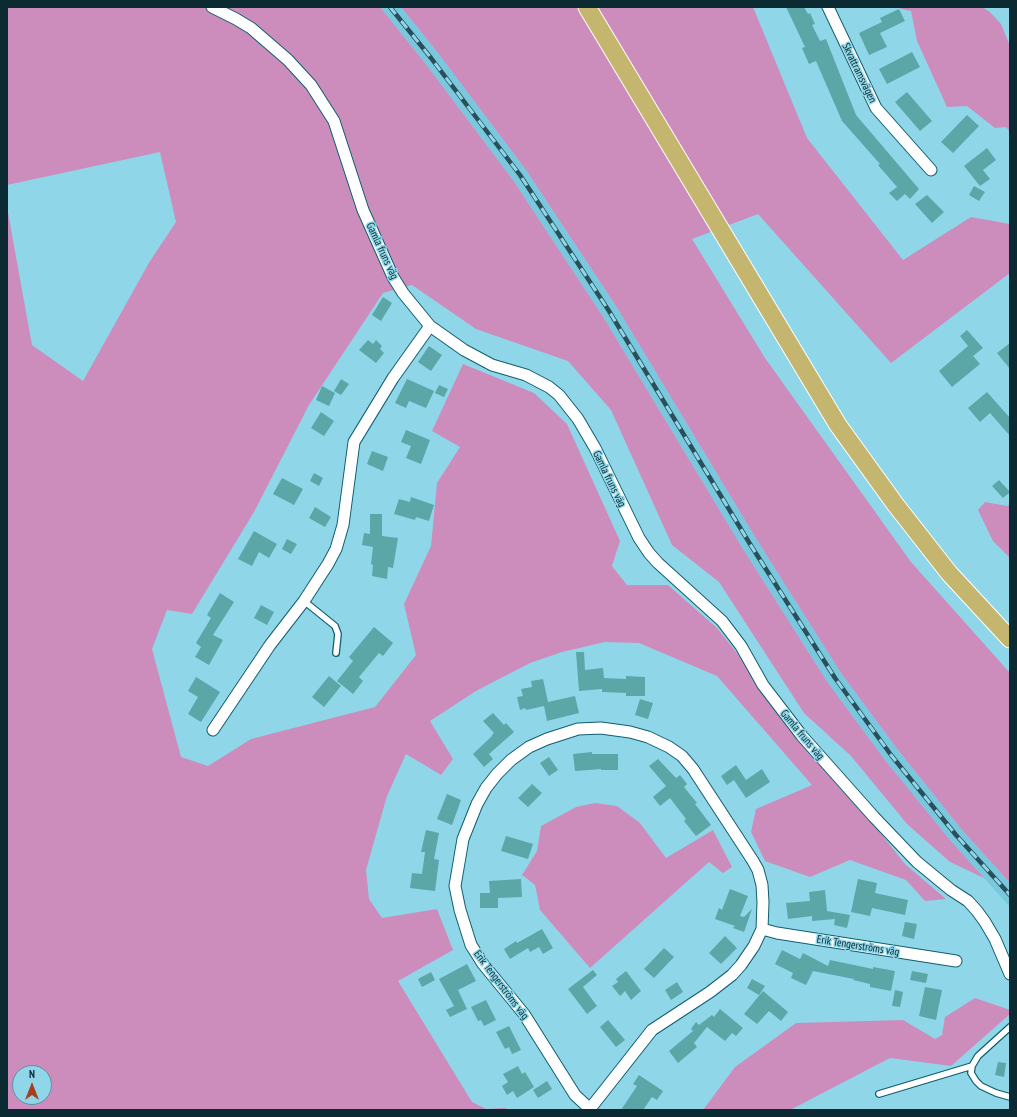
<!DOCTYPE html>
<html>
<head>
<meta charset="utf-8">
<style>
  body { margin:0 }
  #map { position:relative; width:1017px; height:1117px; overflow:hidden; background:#90d6e9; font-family:"PT Sans Narrow",sans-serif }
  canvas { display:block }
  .frame { position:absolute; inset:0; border:8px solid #0c2a31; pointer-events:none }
  .north { position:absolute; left:12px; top:1065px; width:40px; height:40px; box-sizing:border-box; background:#90d6e9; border:1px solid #5b919f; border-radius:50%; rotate:0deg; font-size:11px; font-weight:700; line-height:16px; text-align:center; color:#0c2a31 }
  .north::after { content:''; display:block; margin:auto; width:14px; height:18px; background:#a63e1f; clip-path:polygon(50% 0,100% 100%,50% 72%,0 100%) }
</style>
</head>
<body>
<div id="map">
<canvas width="1017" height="1117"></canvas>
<div class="frame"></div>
<div class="north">N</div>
</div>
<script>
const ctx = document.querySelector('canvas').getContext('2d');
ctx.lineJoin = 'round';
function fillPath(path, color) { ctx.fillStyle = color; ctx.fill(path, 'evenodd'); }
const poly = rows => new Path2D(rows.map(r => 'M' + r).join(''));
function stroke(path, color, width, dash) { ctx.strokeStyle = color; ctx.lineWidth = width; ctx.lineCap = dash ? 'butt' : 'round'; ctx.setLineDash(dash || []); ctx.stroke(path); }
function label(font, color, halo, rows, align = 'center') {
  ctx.font = font + ' "PT Sans Narrow",sans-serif'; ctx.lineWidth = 3; ctx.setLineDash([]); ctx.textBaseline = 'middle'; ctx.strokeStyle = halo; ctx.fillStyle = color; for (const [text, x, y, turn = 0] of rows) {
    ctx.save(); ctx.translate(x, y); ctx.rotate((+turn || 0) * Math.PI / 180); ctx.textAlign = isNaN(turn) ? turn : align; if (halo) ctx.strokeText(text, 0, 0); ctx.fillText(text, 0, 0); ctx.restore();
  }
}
fillPath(poly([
  [380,7,401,7,438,53,526,170,616,306,757,540,841,673,898,750,962,830,1010,883,1010,907,950,840,885,760,828,683,743,549,602,315,513,180,425,63]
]), '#79c8dd');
fillPath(poly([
  [7,7,380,7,425,63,513,180,602,315,743,549,828,683,885,760,950,840,984,878,950,862,907,824,851,756,804,713,719,582,672,545,611,410,568,361,476,329,412,285,383,293,309,405,254,512,192,614,167,610,152,649,181,757,208,766,251,739,375,707,416,655,404,604,431,546,437,483,460,447,432,431,463,364,534,393,567,424,620,541,612,566,627,585,668,585,717,628,905,864,946,899,925,901,906,880,850,860,810,877,765,861,751,832,756,809,812,785,717,676,639,643,605,642,562,652,530,663,476,691,430,721,453,759,441,775,406,754,387,796,366,870,369,899,382,918,437,909,453,950,398,981,472,1102,486,1109,505,1108,510,1110,7,1110,7,207,32,345,83,381,150,261,176,222,160,152,7,185],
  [20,1073,44,1073,44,1097,20,1097],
  [401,7,753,7,807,138,903,260,971,217,1010,224,1010,273,891,363,758,214,692,239,765,358,911,562,1010,673,1010,883,962,830,898,750,841,673,757,540,616,306,526,170,438,53],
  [900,7,982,7,990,12,1001,24,1010,46,1010,132,1006,127,995,128,967,106,947,107,917,41,911,11,901,9],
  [985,502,1007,506,1010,504,1010,558,993,541,978,510],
  [595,803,617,806,640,823,666,858,713,830,732,867,723,873,709,862,590,968,540,910,535,885,522,875,537,851,541,826,576,807],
  [975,998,1010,1010,1010,1014,951,1066,890,1058,790,1110,703,1110,735,1067,796,1023,903,1020,935,1039,942,1035,945,1017]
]), '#cd8dbc');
fillPath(poly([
  [786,7,804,7,808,14,810,13,815,24,812,25,820,41,826,39,856,115,919,189,910,199,905,194,897,201,889,193,897,187,878,165,880,164,842,121,816,61,809,64,802,48,805,47],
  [899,9,905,21,880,33,887,47,869,55,859,33,882,22,880,18],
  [912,52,920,67,887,84,879,69],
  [907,92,932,121,920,131,895,102],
  [967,115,979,126,953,153,941,142],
  [987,148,996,160,983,170,990,179,980,186,964,166],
  [974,186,985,192,979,201,969,195],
  [927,195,944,212,932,223,915,204],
  [383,297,392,303,381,321,372,315],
  [967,330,983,348,973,356,980,364,952,387,939,371,968,346,960,336],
  [368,340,373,344,376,340,382,346,380,349,384,353,376,363,359,350],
  [1010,343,1010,369,997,353],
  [429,346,442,355,431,371,418,362],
  [341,379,349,384,341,395,334,391],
  [407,379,434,391,426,408,409,401,406,408,395,403],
  [439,385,448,389,444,397,435,393],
  [322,386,335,393,329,406,316,400],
  [987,392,1010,418,1010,436,990,413,980,422,968,408],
  [321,412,334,421,324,436,311,428],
  [406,430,430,440,421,464,406,458,411,446,401,442],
  [372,451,388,457,383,471,367,464],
  [314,473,323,478,319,486,310,481],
  [282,478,303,489,294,505,273,494],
  [999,480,1010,492,1003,498,992,486],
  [411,497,434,505,429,521,416,517,415,520,394,514,399,499,410,502],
  [315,507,331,517,325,527,309,518],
  [370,514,382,514,382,536,398,538,393,568,388,567,387,579,372,576,373,565,371,564,373,547,362,545,364,533,370,534],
  [254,531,277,544,269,558,259,552,252,566,238,559],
  [287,539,297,544,291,554,282,549],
  [220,593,234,602,213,635,223,640,209,665,195,657,201,647,196,643,211,618,207,615],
  [261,605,274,612,267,625,254,618],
  [374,627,393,643,383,656,379,653,359,677,363,681,353,694,337,681,353,661,349,657],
  [576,652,584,652,585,670,603,668,604,678,626,679,626,676,645,677,645,696,626,696,626,693,602,692,602,689,579,691],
  [329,676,341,686,324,707,312,697],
  [196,677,220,692,201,722,188,714,198,697,188,691],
  [543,679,548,702,575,696,579,713,547,721,544,706,526,710,525,708,520,710,517,697,523,696,521,689,532,687,531,681],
  [640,699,653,703,648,719,635,715],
  [493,713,504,725,506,723,514,732,489,754,493,759,484,767,473,754,492,736,492,735,494,733,483,721],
  [592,752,592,754,618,754,618,770,601,770,601,769,575,771,573,754],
  [549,757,558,770,549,776,540,763],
  [658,759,676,778,680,775,687,784,684,787,697,803,695,804,711,825,696,836,684,821,686,819,670,798,660,806,653,797,666,786,649,766],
  [736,765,746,780,762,769,770,782,746,798,734,780,727,785,721,776],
  [532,784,542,793,528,807,518,798],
  [447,794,461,800,452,825,437,819],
  [426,830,439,833,434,859,439,860,435,891,410,888,412,873,422,874,425,852,421,852],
  [506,836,533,844,528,859,501,851],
  [521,879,522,897,498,898,498,908,480,908,480,893,490,893,489,881],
  [858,879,877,883,875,893,908,900,905,915,872,908,870,916,851,912],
  [730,889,748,896,740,916,744,917,752,909,744,932,733,928,735,926,715,919,719,908,722,910],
  [825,890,827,911,850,915,847,928,834,925,835,919,812,921,812,916,788,919,786,903,810,901,809,892],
  [905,922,917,924,914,939,902,936],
  [542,929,553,948,543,954,539,947,530,952,528,948,510,959,504,949,516,941,517,943],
  [725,936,737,948,721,964,709,953],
  [664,948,674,957,654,978,644,969],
  [782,950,800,959,803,953,828,966,830,960,873,969,873,967,895,971,891,991,870,987,870,984,853,980,854,979,813,971,806,985,791,978,793,973,775,964],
  [467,964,476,981,458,990,467,1009,450,1017,446,1010,454,1006,439,979],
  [593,970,597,975,583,987,597,1006,587,1014,568,989],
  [626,971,641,991,631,1000,625,991,620,996,612,986,618,982,616,979],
  [912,971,928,974,926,983,910,980],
  [431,972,435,980,422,987,418,979],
  [752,979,765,986,759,995,747,988],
  [677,982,683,992,671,1000,665,990],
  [925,987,942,990,936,1020,919,1016],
  [895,990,903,992,900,1007,892,1006],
  [763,991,788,1012,781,1021,769,1011,757,1024,744,1014],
  [486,1000,496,1020,484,1026,481,1020,478,1021,471,1007],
  [720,1009,743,1028,736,1036,732,1033,725,1041,707,1027,694,1043,697,1047,678,1063,669,1051,693,1031,691,1029,696,1022,699,1025,712,1015,714,1017],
  [608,1020,625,1040,616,1047,600,1027],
  [509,1026,521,1050,512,1054,509,1047,505,1049,496,1032],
  [998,1062,1006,1063,1004,1077,995,1075],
  [518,1066,522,1074,525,1072,534,1087,517,1098,513,1091,507,1095,502,1086,508,1082,503,1074],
  [639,1075,663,1091,657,1100,652,1097,643,1110,621,1110,637,1086,633,1084],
  [547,1081,552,1089,538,1098,533,1090]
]), '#5ba6a7');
const lane = poly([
  [304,601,335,626,338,634,336,653],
  [1010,1027,978,1056,972,1066,971,1073,976,1081,981,1086,996,1093,1010,1097],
  [879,1094,972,1066]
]);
const street = poly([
  [212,7,236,19,251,28,288,60,311,85,334,121,363,210,393,277,403,293,430,326,464,350,492,365,526,375,549,387,559,395,578,419,595,448,639,538,649,553,658,563,722,621,741,646,763,685,802,736,874,817,917,862,951,890,968,901,977,911,985,922,995,939,1010,974],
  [828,7,876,108,931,170],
  [213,730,270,645,304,601,328,564,336,549,343,525,354,442,393,378,430,326],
  [762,929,777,933,956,961],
  [589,1110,652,1030,710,992,732,975,741,965,754,946,762,929,763,902,762,885,758,870,753,861,693,769,682,756,669,747,648,737,630,732,601,728,578,729,547,739,529,747,511,760,497,774,486,788,477,804,463,839,455,886,460,910,471,945,483,964,524,1014,575,1095,590,1109]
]);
const primary = poly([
  [587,7,838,425,895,504,949,573,1010,639]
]);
stroke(lane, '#105e70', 8);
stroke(street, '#105e70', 13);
stroke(primary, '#fff', 19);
stroke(lane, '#fff', 5.5);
stroke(street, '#fff', 11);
stroke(primary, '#c4b66e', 17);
const rail = poly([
  [390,7,431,58,520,175,609,311,750,544,835,678,891,755,956,835,1010,895]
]);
stroke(rail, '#295059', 4.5);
stroke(rail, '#90d6e9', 3, [9]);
label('11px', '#0c2a31', '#90d6e9', [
  ["Skvattramsvägen",859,73,64],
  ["Gamla fruns väg",382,251,65],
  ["Gamla fruns väg",609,479,64],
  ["Gamla fruns väg",802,735,50],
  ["Erik Tengerströms väg",858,946,9],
  ["Erik Tengerströms väg",501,985,53]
]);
</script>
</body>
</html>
